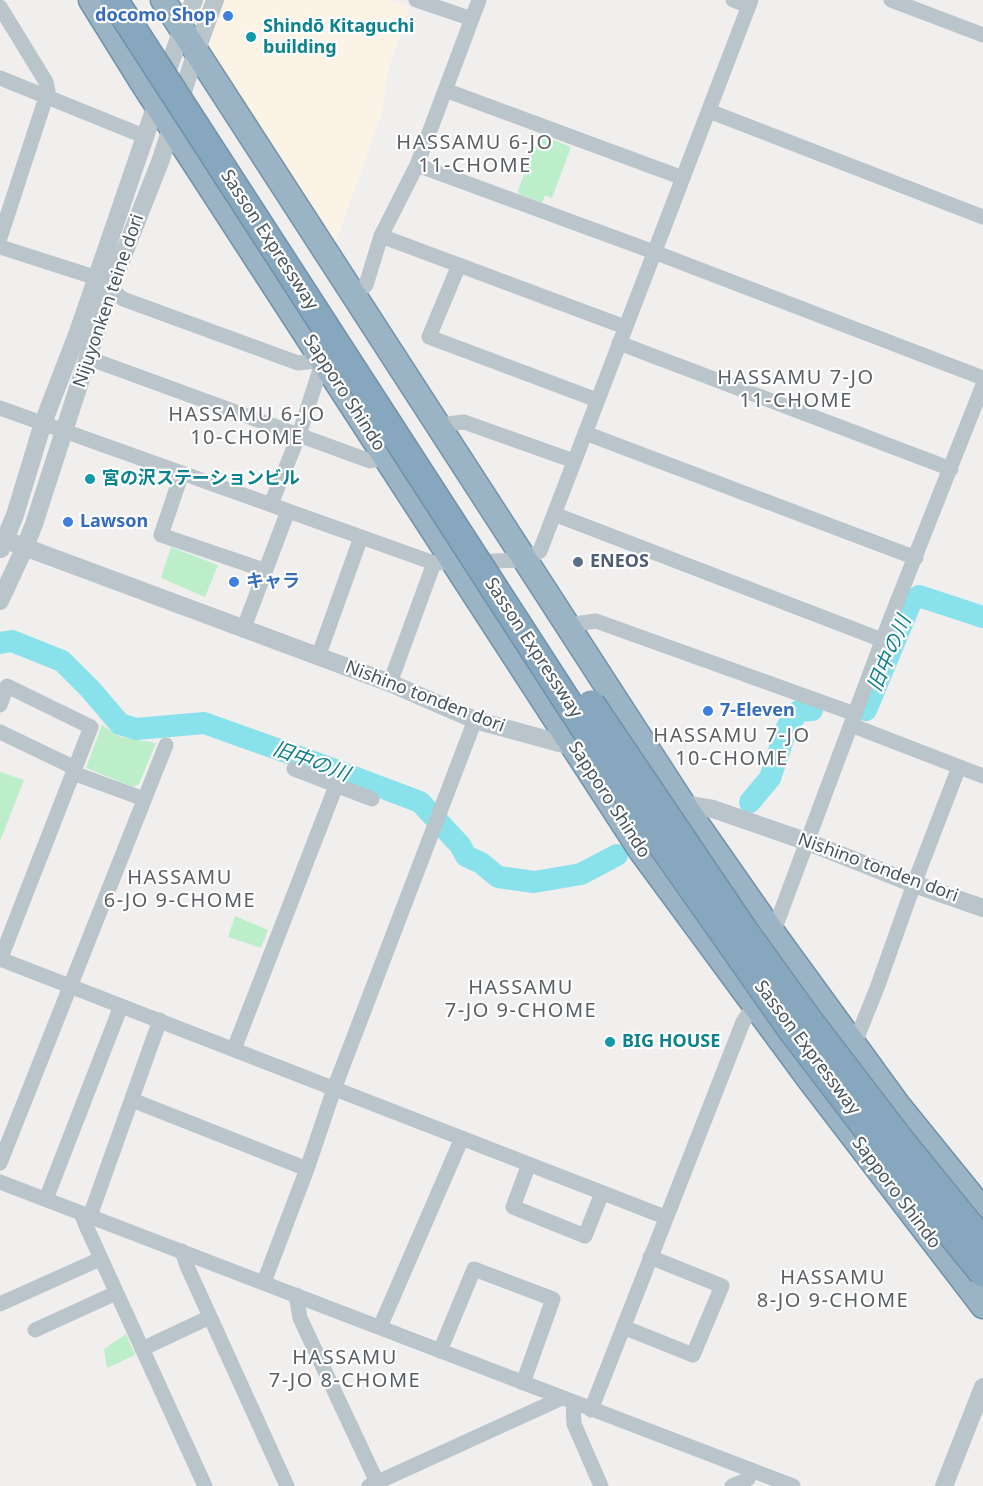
<!DOCTYPE html>
<html>
<head>
<meta charset="utf-8">
<style>
  body { margin:0 }
  canvas { display:block; background:#f1eeee }
</style>
</head>
<body>
<canvas width="983" height="1486"></canvas>
<script>
const ctx = document.querySelector('canvas').getContext('2d');
ctx.lineJoin = 'round';
function fillPath(path, color) { ctx.fillStyle = color; ctx.fill(path, 'evenodd'); }
const poly = rows => new Path2D(rows.map(r => 'M' + r).join(''));
function stroke(path, color, width, dash) { ctx.strokeStyle = color; ctx.lineWidth = width; ctx.lineCap = dash ? 'butt' : 'round'; ctx.setLineDash(dash || []); ctx.stroke(path); }
function label(font, color, halo, rows, align = 'center') {
  ctx.font = font + ' "Noto Sans","Noto Sans JP",sans-serif'; ctx.lineWidth = 4.5; ctx.setLineDash([]); ctx.textBaseline = 'middle'; ctx.strokeStyle = halo; ctx.fillStyle = color; for (const [text, x, y, turn = 0] of rows) {
    ctx.save(); ctx.translate(x, y); ctx.rotate((+turn || 0) * Math.PI / 180); ctx.textAlign = isNaN(turn) ? turn : align; if (halo) ctx.strokeText(text, 0, 0); ctx.fillText(text, 0, 0); ctx.restore();
  }
}
fillPath(poly([
  [175,0,389,0,410,7,388,70,382,113,333,250]
]), '#fcf3e7');
fillPath(poly([
  [540,135,571,147,552,198,545,195,542,203,519,194,518,190],
  [171,547,218,565,205,597,161,578],
  [102,725,120,737,156,743,139,784,133,787,86,768],
  [0,772,24,780,0,841],
  [235,916,268,930,261,948,228,937],
  [126,1334,135,1355,107,1368,104,1349]
]), '#bceec9');
stroke(poly([
  [0,643,12,641,62,661,90,689,120,724,136,729,204,723,322,765,420,802,460,845,466,856,481,863,498,877,534,882,558,878,581,874,617,855],
  [866,710,911,602,919,596,983,617],
  [750,802,770,778,787,727,799,711,812,710]
]), '#89e2eb', 22);
const trunk = poly([
  [91,0,142,82,641,851,809,1079,983,1306],
  [163,0,683,804,773,933,898,1105,983,1210]
]);
stroke(trunk, '#7192a8', 27);
stroke(poly([
  [416,0,472,19],
  [733,0,749,6],
  [891,0,983,35],
  [0,7,46,82,48,91,0,238],
  [0,78,146,137],
  [445,90,683,178],
  [709,111,983,217],
  [417,165,654,252,983,378],
  [381,236,625,327],
  [0,247,97,278,123,299,298,363,323,360,299,435,271,504],
  [459,265,429,337,597,400],
  [353,294,366,285,381,236,417,165,479,0],
  [619,343,951,469],
  [88,358,370,461,386,458],
  [0,408,434,563,525,560,540,551,751,0],
  [438,425,464,422,574,461],
  [585,433,916,558],
  [182,473,161,535,264,570],
  [554,514,882,640],
  [568,625,596,621,855,714],
  [243,630,288,511],
  [318,657,361,537],
  [390,683,434,563],
  [0,705,7,686,91,727,0,960],
  [851,725,983,776],
  [0,732,75,768],
  [294,769,372,799],
  [73,773,144,799],
  [773,933,890,620,983,385],
  [0,959,665,1217],
  [854,1045,877,988,914,884,959,767],
  [234,1049,336,786],
  [132,1100,307,1169],
  [0,1163,166,745],
  [529,1164,513,1207,585,1236,602,1193],
  [0,1182,793,1486],
  [46,1199,121,1006],
  [81,1213,87,1228,205,1486],
  [90,1216,160,1020],
  [182,1251,187,1266,287,1486],
  [264,1282,307,1169,334,1089,475,720],
  [296,1295,300,1318,377,1482],
  [0,1304,100,1259],
  [380,1327,462,1138],
  [623,1327,693,1355,722,1286,650,1257],
  [35,1330,116,1293],
  [142,1349,210,1317],
  [440,1351,474,1269,553,1299,523,1383],
  [573,1403,574,1424,601,1486],
  [591,1410,743,1022,754,1005],
  [369,1486,562,1398],
  [732,1486,748,1479,752,1470]
]), '#b9c4cb', 15);
stroke(poly([
  [0,538,390,683,475,720,578,748],
  [1,549,15,515,43,423,78,332,182,29,194,0],
  [0,601,25,547,34,524,110,289,160,162,196,52,215,0],
  [677,800,683,804,713,809,808,842,914,884,983,908],
  [944,1486,983,1387]
]), '#b9c4cb', 18);
stroke(trunk, '#9ab4c5', 24);
const motorwayBridge = poly([
  [114,0,640,814,791,1029,887,1155,983,1273],
  [591,704,745,932,807,1018,901,1141,983,1242]
]);
stroke(motorwayBridge, '#7192a8', 30, []);
stroke(motorwayBridge, '#86a7bd', 27);
for (const [x, y, r, color] of [
  [228,16,6,"#3f7fe0"],
  [251,37,6,"#0f9aa8"],
  [90,479,6,"#0f9aa8"],
  [68,522,6,"#3f7fe0"],
  [578,562,6,"#5c6f8a"],
  [234,582,6,"#3f7fe0"],
  [708,711,6,"#3f7fe0"],
  [610,1042,6,"#0f9aa8"]
]) { const dot = new Path2D(); dot.arc(x, y, r, 0, 2 * Math.PI); ctx.fillStyle = color; ctx.fill(dot); stroke(dot, '#fff', 2); }
label('bold 18px', '#366cbe', '#fff', [
  ["docomo Shop",216,16,"right"],
  ["Lawson",80,522],
  ["キャラ",246,582],
  ["7-Eleven",720,711]
], 'left');
label('bold 18px', '#0d838f', '#fff', [
  ["Shindō Kitaguchi",263,27],
  ["building",263,48],
  ["宮の沢ステーションビル",102,479],
  ["BIG HOUSE",622,1042]
], 'left');
label('18px', '#46545b', '#fff', [
  ["Sasson Expressway",269,240,57],
  ["Nijuyonken teine dori",109,301,-71],
  ["Sapporo Shindo",344,393,57],
  ["Sasson Expressway",533,648,57],
  ["Nishino tonden dori",425,697,21],
  ["Sapporo Shindo",609,800,57],
  ["Nishino tonden dori",878,868,20],
  ["Sasson Expressway",807,1048,53],
  ["Sapporo Shindo",896,1193,53]
]);
label('bold 18px', '#4e5e75', '#fff', [
  ["ENEOS",590,562]
], 'left');
ctx.letterSpacing = '1.5px';
label('20px', '#5a5f63', '#fff', [
  ["HASSAMU 6-JO",475,143],
  ["11-CHOME",475,166],
  ["HASSAMU 7-JO",796,378],
  ["11-CHOME",796,401],
  ["HASSAMU 6-JO",247,415],
  ["10-CHOME",247,438],
  ["HASSAMU 7-JO",732,736],
  ["10-CHOME",732,759],
  ["HASSAMU",180,878],
  ["6-JO 9-CHOME",180,901],
  ["HASSAMU",521,988],
  ["7-JO 9-CHOME",521,1011],
  ["HASSAMU",833,1278],
  ["8-JO 9-CHOME",833,1301],
  ["HASSAMU",345,1358],
  ["7-JO 8-CHOME",345,1381]
]);
ctx.letterSpacing = '0px';
label('italic 20px', '#0e7e89', '#fff', [
  ["旧中の川",890,654,-67],
  ["旧中の川",311,762,20]
]);
</script>
</body>
</html>
